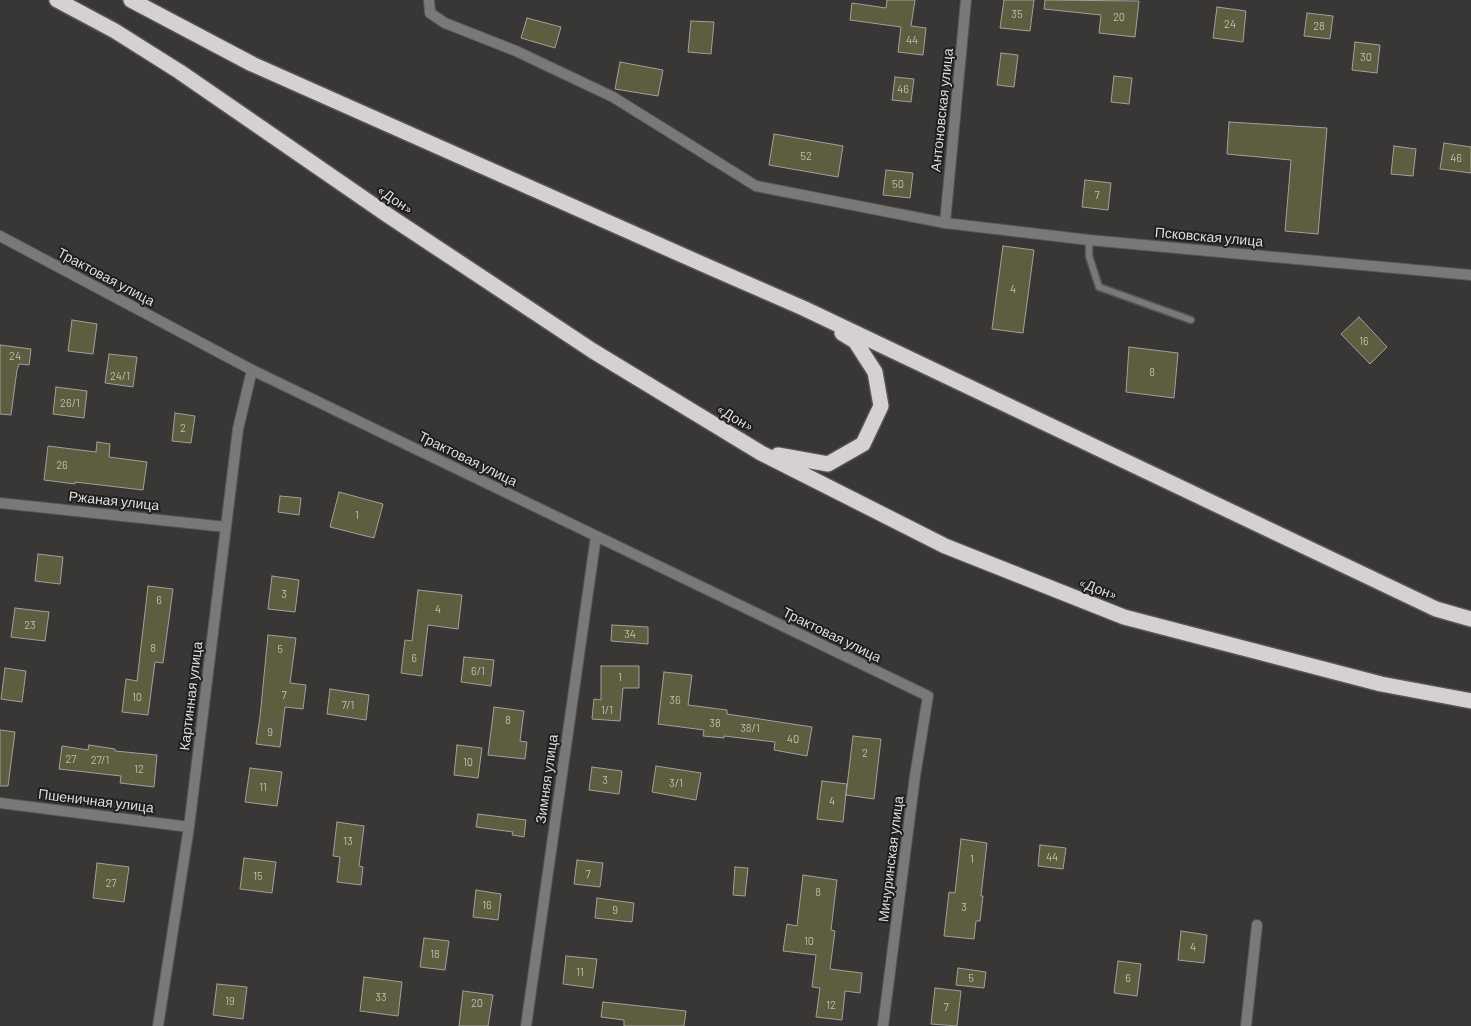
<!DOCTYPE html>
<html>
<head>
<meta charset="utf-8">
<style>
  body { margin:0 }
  canvas { display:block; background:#393735 }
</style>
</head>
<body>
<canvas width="1471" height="1026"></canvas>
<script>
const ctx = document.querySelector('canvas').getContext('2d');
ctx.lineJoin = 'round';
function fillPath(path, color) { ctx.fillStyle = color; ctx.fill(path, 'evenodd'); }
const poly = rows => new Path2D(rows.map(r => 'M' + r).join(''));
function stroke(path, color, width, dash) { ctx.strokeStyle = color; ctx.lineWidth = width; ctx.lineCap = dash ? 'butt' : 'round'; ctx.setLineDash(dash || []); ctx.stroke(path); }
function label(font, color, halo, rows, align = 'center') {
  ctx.font = font + ' Barlow,sans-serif'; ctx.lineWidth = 4; ctx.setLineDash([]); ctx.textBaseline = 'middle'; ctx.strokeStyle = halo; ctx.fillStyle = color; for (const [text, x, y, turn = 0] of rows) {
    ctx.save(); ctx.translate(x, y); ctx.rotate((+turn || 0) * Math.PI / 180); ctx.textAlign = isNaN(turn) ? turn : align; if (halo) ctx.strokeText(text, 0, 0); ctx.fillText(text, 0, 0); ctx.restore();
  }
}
const building = poly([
  [887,0,915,0,911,26,926,28,923,55,898,52,901,27,850,20,852,3,886,8,887,0],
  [1004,0,1034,0,1030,31,1000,28,1004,0],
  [1045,0,1139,1,1135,37,1099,33,1101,15,1044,9,1045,0],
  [1217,7,1246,11,1243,42,1213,38,1217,7],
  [1307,13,1333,16,1330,39,1304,36,1307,13],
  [527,18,561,27,555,48,521,38,527,18],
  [691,21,714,22,711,54,688,52,691,21],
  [1355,42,1380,45,1377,73,1352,70,1355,42],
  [1001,53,1018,55,1014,87,997,85,1001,53],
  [620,62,663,70,658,96,615,89,620,62],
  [1114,76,1132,78,1129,104,1111,102,1114,76],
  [895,77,914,79,911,102,892,100,895,77],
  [1229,122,1327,128,1318,234,1285,231,1291,160,1227,154,1229,122],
  [774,134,843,146,838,177,769,165,774,134],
  [1444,143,1471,147,1471,173,1440,169,1444,143],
  [1394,146,1416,149,1413,176,1391,174,1394,146],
  [886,170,913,173,910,198,883,195,886,170],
  [1085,180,1111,183,1108,210,1082,207,1085,180],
  [1003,246,1034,250,1023,333,992,329,1003,246],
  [1359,317,1387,347,1370,364,1341,334,1359,317],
  [72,320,97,324,93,354,68,351,72,320],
  [0,345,31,349,29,365,19,364,17,370,11,415,0,414,0,345],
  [1129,347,1178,353,1174,398,1126,392,1129,347],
  [109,354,137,357,133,387,105,383,109,354],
  [56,387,87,391,84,418,53,414,56,387],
  [175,413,195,416,191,443,172,441,175,413],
  [97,442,110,444,109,457,147,462,143,490,75,482,75,484,44,480,48,446,96,452,97,442],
  [339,492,383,504,374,538,330,527,339,492],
  [280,496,301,498,299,515,278,512,280,496],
  [38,554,63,557,60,584,35,581,38,554],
  [272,576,299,580,295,612,268,609,272,576],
  [148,586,173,589,163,663,155,662,148,715,122,712,126,679,137,681,148,586],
  [418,590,462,595,458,629,428,625,422,676,401,673,405,640,412,641,418,590],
  [15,608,49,612,45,641,11,637,15,608],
  [612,625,648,627,648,644,611,641,612,625],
  [268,635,296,638,290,683,306,685,303,709,285,707,280,747,256,744,260,717,268,635],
  [464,657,494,660,491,686,461,682,464,657],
  [601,666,639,666,639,688,623,688,620,721,592,719,594,699,601,700,601,666],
  [5,668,26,671,22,702,1,699,5,668],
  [664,672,692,675,688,705,727,710,727,714,812,727,807,756,774,750,775,742,724,736,724,738,703,736,704,730,658,724,664,672],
  [330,689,369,695,366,720,327,714,330,689],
  [494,707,524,711,520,741,527,742,525,759,488,755,494,707],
  [0,730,15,732,8,786,0,786,0,730],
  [853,736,881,739,874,799,846,795,853,736],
  [89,745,115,749,115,751,157,755,154,787,120,783,121,776,59,769,62,746,88,750,89,745],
  [457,745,482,748,478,778,454,775,457,745],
  [656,766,701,773,696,800,652,792,656,766],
  [592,767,622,771,619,794,589,790,592,767],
  [250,768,282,772,277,806,245,802,250,768],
  [822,781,847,784,843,822,817,819,822,781],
  [478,814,526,820,524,837,512,835,513,832,476,827,478,814],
  [337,822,364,826,359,866,363,867,361,885,337,882,340,857,333,856,337,822],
  [961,839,987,843,981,896,983,896,980,921,976,921,974,939,944,936,949,892,955,893,961,839],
  [1040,845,1066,848,1063,869,1038,866,1040,845],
  [244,858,276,862,272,893,240,889,244,858],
  [577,860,603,863,600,887,574,884,577,860],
  [97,863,129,867,124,902,93,898,97,863],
  [735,867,748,868,745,896,733,895,735,867],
  [803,875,837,880,831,930,835,931,830,969,862,973,860,993,845,991,842,1020,816,1017,820,988,812,987,816,955,783,951,787,924,797,926,803,875],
  [476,890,501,894,498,920,473,917,476,890],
  [597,898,634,903,632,922,595,918,597,898],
  [1181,931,1207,935,1204,963,1178,960,1181,931],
  [424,938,449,941,445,970,420,967,424,938],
  [566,956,597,959,593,988,563,984,566,956],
  [1118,961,1141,964,1137,996,1114,993,1118,961],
  [958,968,986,972,984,988,956,985,958,968],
  [364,977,402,982,398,1016,360,1011,364,977],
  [217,984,247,987,243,1019,213,1015,217,984],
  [935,988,961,991,957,1026,931,1024,935,988],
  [463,991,493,995,488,1026,459,1026,463,991],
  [603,1002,686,1011,684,1026,624,1026,624,1020,601,1017,603,1002]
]);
fillPath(building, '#5e5d3f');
stroke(building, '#a0a09d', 1);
const lane = poly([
  [1089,240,1089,256,1099,287,1191,320]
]);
const street = poly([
  [429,0,430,13,445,23,516,51,613,97,756,186,945,223,1089,240,1471,275],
  [945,223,966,0],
  [0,236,252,370,928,696,915,776,883,1026],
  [0,503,226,527],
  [0,803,189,827],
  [158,1026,189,827,238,429,252,370],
  [526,1026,596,536],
  [1246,1026,1257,925]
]);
const highway = poly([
  [57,0,115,31,180,72,389,216,593,351,761,453,945,546,1124,617,1381,684,1471,701],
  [131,0,252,64,700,263,803,308,1436,609,1471,619],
  [778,455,828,464,863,444,881,406,875,372,855,341,842,333]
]);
stroke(lane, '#575553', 9);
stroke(street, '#575553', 12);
stroke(highway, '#575553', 18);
stroke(lane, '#7a7878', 6);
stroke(street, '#7a7878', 10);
stroke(highway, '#d5d1d0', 15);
label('11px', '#bebdb5', null, [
  ["35",1017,14],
  ["20",1119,17],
  ["24",1230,24],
  ["28",1319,26],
  ["44",912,40],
  ["30",1366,57],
  ["46",903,89],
  ["52",806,156],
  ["46",1456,158],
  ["50",898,184],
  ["7",1097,195],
  ["4",1013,289],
  ["16",1364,341],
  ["24",15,356],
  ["8",1152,372],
  ["24/1",120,376],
  ["26/1",70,403],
  ["2",183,428],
  ["26",62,465],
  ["1",357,515],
  ["3",284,594],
  ["6",159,600],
  ["4",438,609],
  ["23",30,625],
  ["34",630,634],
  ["8",153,648],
  ["5",280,649],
  ["6",414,658],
  ["6/1",478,671],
  ["1",620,677],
  ["7",284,695],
  ["10",137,697],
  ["36",675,700],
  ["7/1",348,705],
  ["1/1",607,710],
  ["8",508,720],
  ["38",715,723],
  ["38/1",750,728],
  ["9",270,732],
  ["40",793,739],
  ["2",865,753],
  ["27",71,759],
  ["27/1",100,760],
  ["10",468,762],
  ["12",139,769],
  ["3",605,780],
  ["3/1",676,783],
  ["11",263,787],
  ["4",832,801],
  ["13",348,841],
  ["44",1052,857],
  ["1",972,859],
  ["7",588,874],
  ["15",258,876],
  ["27",111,883],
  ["8",818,892],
  ["16",487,905],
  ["3",964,907],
  ["9",615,910],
  ["10",809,941],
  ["4",1193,947],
  ["18",435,954],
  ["11",580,972],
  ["5",971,978],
  ["6",1128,978],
  ["33",381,997],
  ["19",230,1001],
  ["20",477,1003],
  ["12",831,1005],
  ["7",946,1007]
]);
label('14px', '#dedddc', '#1f1f1e', [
  ["Антоновская улица",942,110,-84],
  ["«Дон»",395,200,34],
  ["Псковская улица",1209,237,5],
  ["Трактовая улица",106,277,28],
  ["«Дон»",735,418,31],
  ["Трактовая улица",468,459,26],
  ["Ржаная улица",114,501,6],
  ["«Дон»",1098,589,21],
  ["Трактовая улица",832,635,26],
  ["Картинная улица",191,696,-83],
  ["Зимняя улица",547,779,-82],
  ["Пшеничная улица",96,801,7],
  ["Мичуринская улица",891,859,-83]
]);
</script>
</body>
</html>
